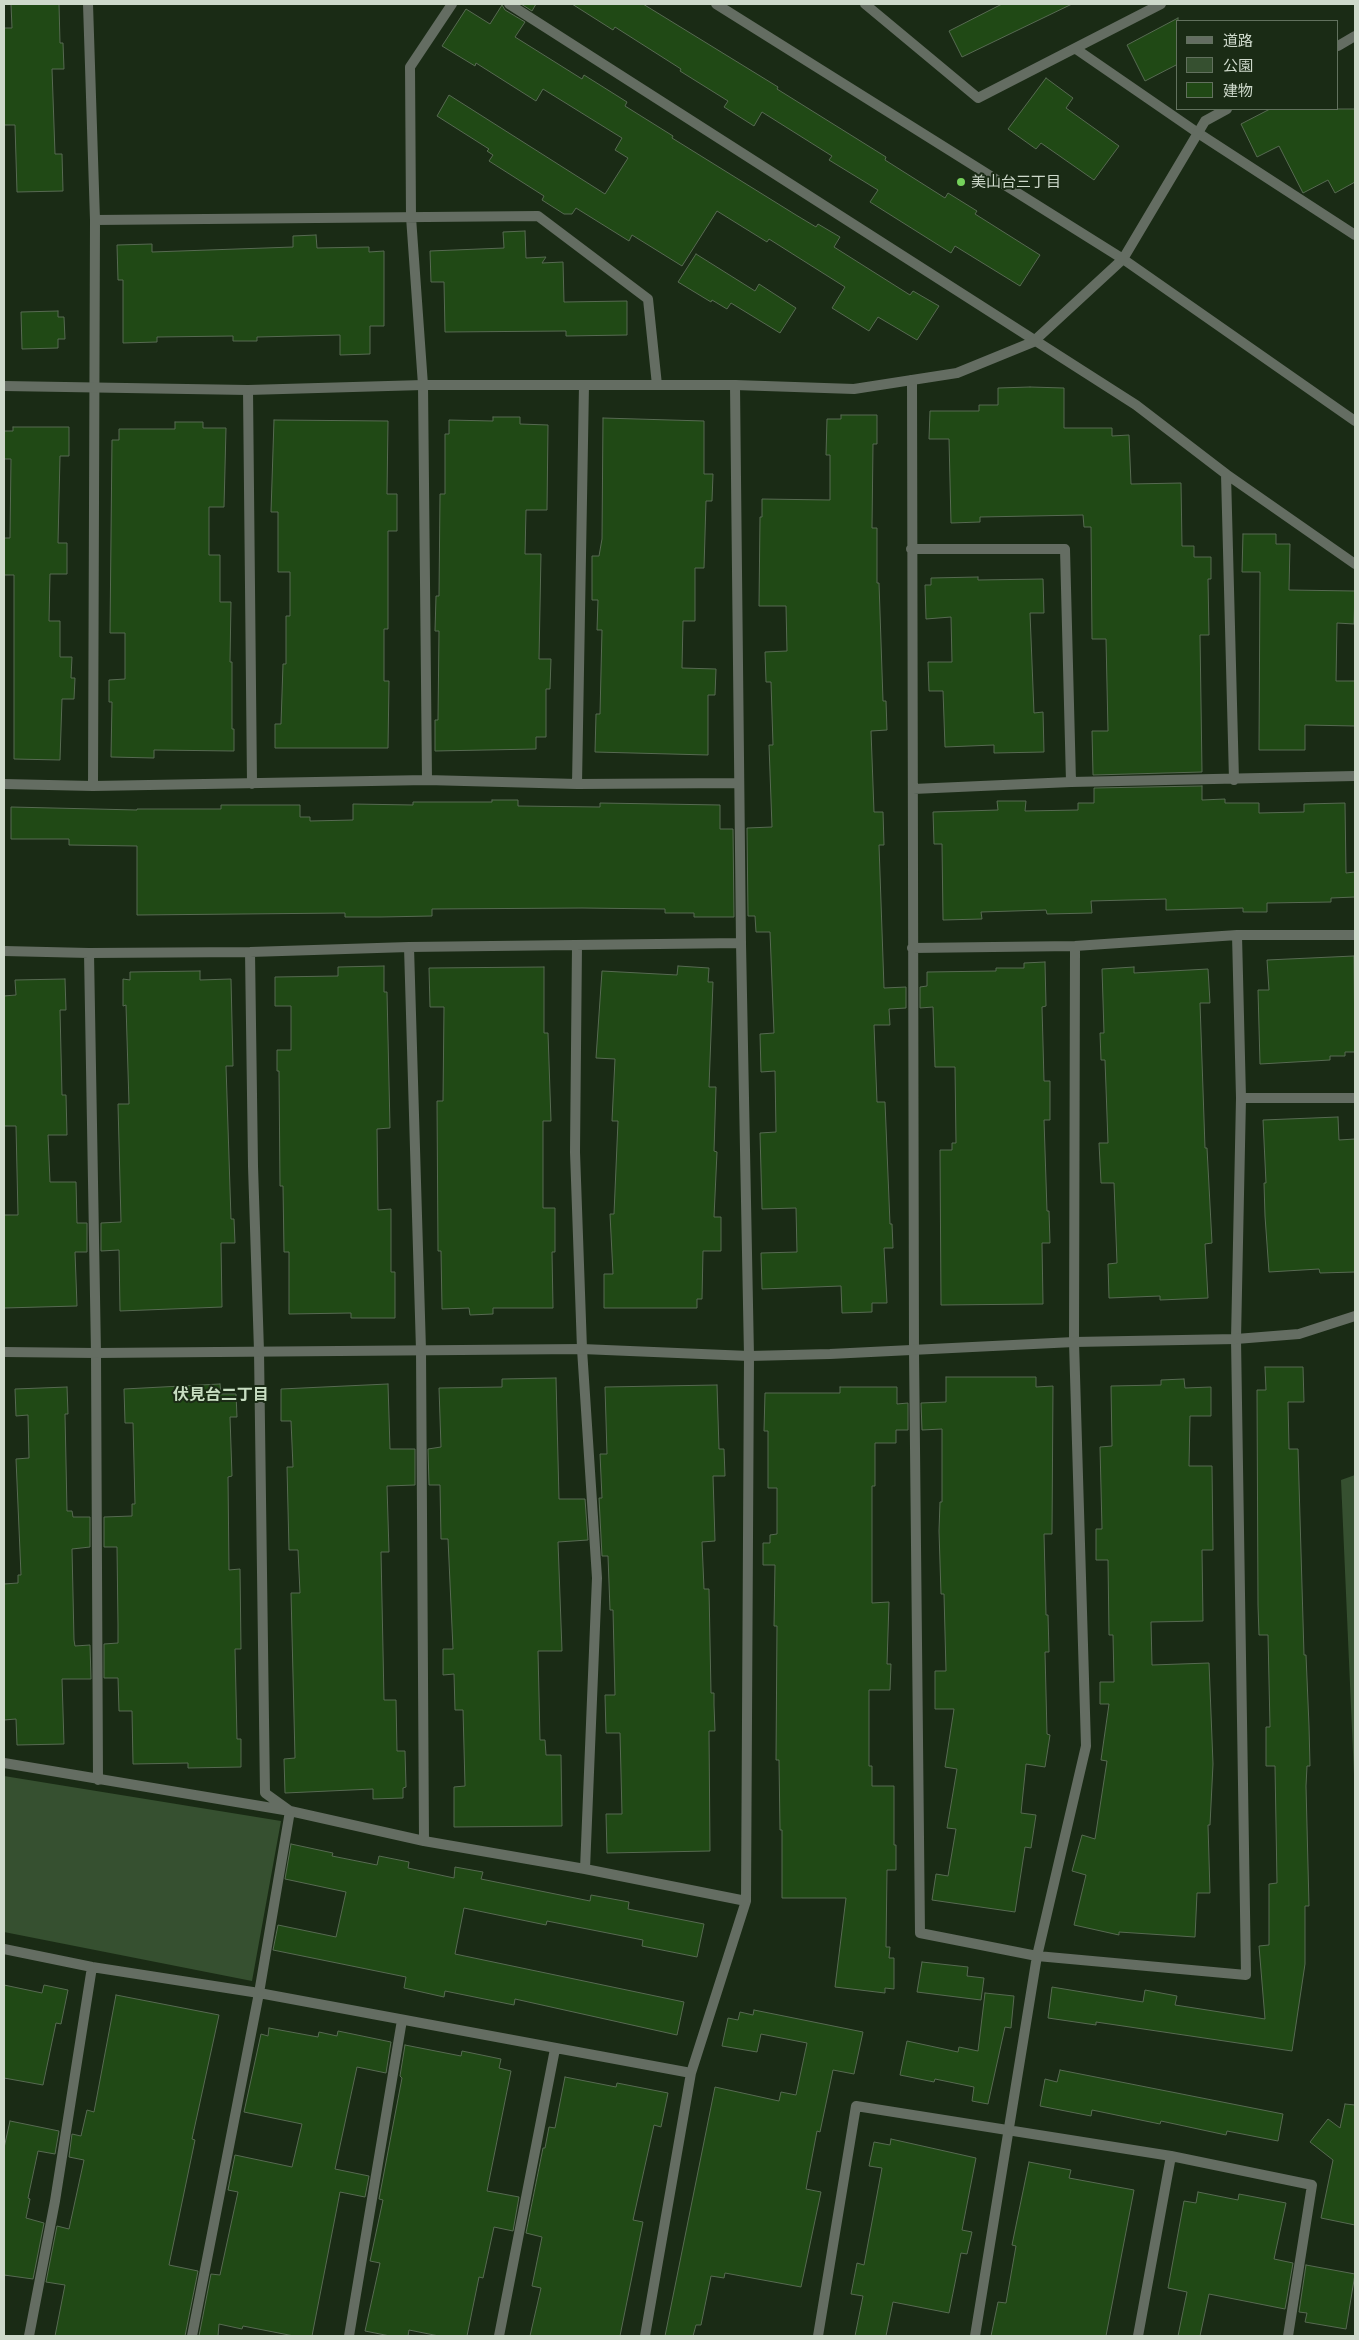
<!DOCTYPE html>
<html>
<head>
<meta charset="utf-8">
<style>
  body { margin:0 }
  #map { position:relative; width:1359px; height:2340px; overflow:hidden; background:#1a2b15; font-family:"Golos Text","Noto Sans JP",sans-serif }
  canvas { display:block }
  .frame { position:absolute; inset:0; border:5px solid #ced9cb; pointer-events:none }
  .legend { position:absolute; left:1176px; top:20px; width:162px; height:90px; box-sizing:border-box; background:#1a2b15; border:1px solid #62715e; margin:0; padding:6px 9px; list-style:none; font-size:15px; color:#ced9cb }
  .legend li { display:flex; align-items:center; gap:10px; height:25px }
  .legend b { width:25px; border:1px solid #62715e }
</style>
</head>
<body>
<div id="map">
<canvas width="1359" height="2340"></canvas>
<div class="frame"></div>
<ul class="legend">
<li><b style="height:6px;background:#646d62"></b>道路</li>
<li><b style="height:14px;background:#365030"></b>公園</li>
<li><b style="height:14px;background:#204915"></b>建物</li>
</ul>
</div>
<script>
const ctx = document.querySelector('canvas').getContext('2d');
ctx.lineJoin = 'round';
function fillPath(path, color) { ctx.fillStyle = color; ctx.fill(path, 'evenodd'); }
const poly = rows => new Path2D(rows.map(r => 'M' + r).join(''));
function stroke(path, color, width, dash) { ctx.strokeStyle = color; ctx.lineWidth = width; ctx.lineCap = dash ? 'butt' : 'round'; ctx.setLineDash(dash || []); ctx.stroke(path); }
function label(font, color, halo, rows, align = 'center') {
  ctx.font = font + ' "Golos Text","Noto Sans JP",sans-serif'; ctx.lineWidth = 4; ctx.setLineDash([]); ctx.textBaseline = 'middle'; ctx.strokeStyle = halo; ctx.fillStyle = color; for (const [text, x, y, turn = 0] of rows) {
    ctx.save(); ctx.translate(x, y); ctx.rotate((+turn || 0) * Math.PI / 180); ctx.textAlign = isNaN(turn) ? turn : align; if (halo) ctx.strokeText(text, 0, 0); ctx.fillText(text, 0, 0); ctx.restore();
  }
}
fillPath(poly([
  [1355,1475,1355,1798,1341,1480],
  [4,1776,281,1821,252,1981,4,1932]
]), '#365030');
const building = poly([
  [11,4,59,4,60,43,63,43,64,69,52,69,55,154,62,154,63,191,17,192,15,125,4,125,4,28,12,28,11,4],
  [521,4,536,4,532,11,521,4],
  [572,4,643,4,778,87,777,89,886,157,885,160,945,198,948,193,977,211,975,214,1040,255,1020,286,955,246,951,253,870,202,878,190,829,160,832,156,762,112,754,126,724,107,728,101,680,71,681,69,615,27,613,30,572,4],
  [1002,4,1072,4,962,57,949,31,1002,4],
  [502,5,505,10,525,22,515,37,582,79,584,75,627,102,625,106,673,136,672,138,796,215,816,227,818,224,840,237,834,247,910,295,913,291,939,306,917,340,878,317,869,331,832,308,845,287,769,239,767,242,717,211,682,266,632,235,629,241,576,208,572,214,564,214,542,200,544,196,489,161,493,155,487,151,489,149,437,116,449,95,605,194,628,158,615,150,622,138,543,89,536,101,476,63,475,66,442,46,466,9,490,24,502,5],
  [1178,18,1178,64,1145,81,1127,45,1178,18],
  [1046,78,1073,98,1066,108,1119,146,1094,180,1041,143,1036,149,1008,129,1046,78],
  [1270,109,1355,109,1355,182,1335,193,1328,180,1303,193,1279,146,1257,157,1241,124,1270,109],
  [525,231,526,258,546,257,542,263,563,262,564,302,627,301,627,335,566,336,566,331,445,332,444,282,431,282,430,251,504,248,503,232,525,231],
  [316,235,317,248,369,247,369,252,384,251,384,326,370,326,370,354,340,355,340,335,257,337,257,341,233,341,233,336,157,337,157,342,123,343,123,280,118,280,117,245,152,244,152,252,293,247,293,236,316,235],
  [696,254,755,291,759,284,796,308,780,333,731,303,727,309,712,300,711,302,678,282,696,254],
  [58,311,58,317,64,317,65,339,58,339,58,348,22,349,21,312,58,311],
  [1030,387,1064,388,1064,428,1112,428,1112,436,1129,435,1131,484,1181,483,1182,546,1194,546,1194,557,1211,557,1211,579,1208,579,1209,635,1200,635,1202,772,1093,775,1092,731,1108,731,1106,639,1092,639,1091,527,1084,527,1083,515,980,517,980,522,951,523,949,439,929,439,930,411,979,411,979,405,998,405,998,388,1030,387],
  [841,415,877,415,877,444,873,444,872,528,877,528,877,583,879,583,883,701,886,701,887,730,871,731,874,812,883,812,884,845,879,845,884,988,906,987,906,1008,889,1009,890,1025,874,1025,877,1102,885,1102,890,1224,892,1224,893,1248,884,1248,887,1303,872,1303,872,1312,842,1313,841,1286,762,1289,761,1253,797,1252,796,1208,762,1209,760,1133,776,1132,775,1071,761,1072,760,1034,774,1033,770,932,756,932,755,916,748,916,747,828,772,827,769,745,773,745,771,682,766,682,765,652,787,651,786,606,759,606,760,517,762,517,762,499,830,500,830,455,826,455,827,419,841,419,841,415],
  [493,417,520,417,520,424,548,425,547,510,526,510,525,554,541,554,539,659,551,659,550,689,546,689,546,737,536,737,536,749,435,751,435,720,438,720,439,631,435,631,436,596,439,596,440,494,445,494,445,434,449,434,449,420,493,421,493,417],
  [603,418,704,421,704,474,713,474,712,501,706,501,704,568,695,568,695,621,683,621,682,668,716,669,715,695,708,695,708,755,595,752,596,714,600,714,602,630,597,630,598,600,592,600,592,556,599,556,602,539,603,418],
  [274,420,388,421,387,494,397,494,397,531,388,531,388,629,384,629,384,681,389,681,388,748,275,748,275,724,281,724,283,664,286,664,286,616,290,616,290,572,278,572,278,512,271,512,274,420],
  [175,422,203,422,203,428,226,428,224,507,209,507,209,555,220,555,220,602,231,602,230,662,232,662,232,729,234,729,234,751,154,750,154,758,111,757,112,702,109,702,109,680,125,679,125,633,110,633,112,440,119,440,119,429,175,429,175,422],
  [13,427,69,427,69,456,60,456,58,543,67,543,67,574,50,574,49,621,60,621,60,657,72,657,71,678,75,678,74,699,62,699,60,760,14,759,14,575,4,575,4,538,10,538,11,459,4,459,4,431,13,431,13,427],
  [1243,534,1276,534,1276,544,1290,544,1289,590,1355,591,1354,624,1337,623,1336,681,1355,681,1355,726,1305,725,1305,750,1259,750,1260,572,1242,572,1243,534],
  [978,577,978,580,1043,579,1044,613,1030,613,1034,713,1043,712,1044,752,994,753,994,745,945,747,943,691,929,691,928,662,952,662,951,617,926,619,925,585,931,585,931,578,978,577],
  [1202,786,1202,800,1225,799,1225,803,1259,803,1259,813,1304,812,1304,804,1345,803,1346,873,1355,872,1355,897,1331,898,1331,902,1267,903,1267,912,1243,912,1243,908,1166,910,1166,899,1091,901,1092,913,1047,914,1046,910,981,912,982,919,943,920,942,844,934,844,933,812,998,810,997,801,1026,801,1025,811,1078,810,1078,803,1094,803,1094,788,1202,786],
  [492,800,518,800,518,806,600,807,600,803,720,805,720,829,733,829,734,917,694,917,694,913,665,913,665,909,582,908,432,909,432,916,381,917,345,917,345,913,137,915,137,846,69,845,69,839,11,839,11,807,137,810,137,809,221,809,221,805,300,805,300,817,310,817,310,821,353,820,353,804,413,805,413,802,492,802,492,800],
  [1354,956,1355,1052,1345,1052,1345,1056,1330,1056,1330,1060,1260,1064,1258,990,1269,990,1267,960,1354,956],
  [1045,962,1046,1006,1042,1007,1044,1081,1050,1081,1050,1120,1044,1120,1047,1211,1049,1211,1050,1243,1042,1243,1043,1304,941,1305,940,1150,952,1150,952,1143,956,1143,955,1067,935,1067,933,1007,920,1008,920,987,927,986,927,972,996,971,996,968,1024,968,1024,963,1045,962],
  [384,966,384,992,387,992,390,1128,377,1129,378,1210,391,1209,391,1272,395,1272,395,1318,351,1318,351,1313,289,1314,289,1252,284,1252,283,1186,280,1186,279,1071,277,1071,277,1050,291,1050,291,1006,275,1006,275,977,338,976,338,967,384,966],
  [678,966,709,968,708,982,713,982,709,1087,716,1087,714,1151,717,1152,714,1217,721,1217,721,1251,703,1251,702,1299,697,1299,697,1308,604,1308,604,1274,613,1274,610,1214,614,1214,618,1121,612,1121,615,1059,596,1058,602,971,677,975,678,966],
  [544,967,544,1033,548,1033,551,1121,543,1121,543,1208,555,1208,555,1252,552,1252,553,1308,493,1308,493,1314,470,1315,469,1308,442,1309,441,1251,438,1251,437,1101,443,1101,444,1007,430,1007,429,968,544,967],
  [1134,967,1134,973,1208,969,1210,1003,1200,1003,1205,1148,1207,1148,1212,1243,1205,1244,1208,1298,1160,1300,1160,1296,1109,1298,1108,1264,1117,1263,1114,1183,1101,1183,1099,1143,1108,1143,1105,1060,1101,1060,1100,1033,1104,1033,1102,969,1134,967],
  [200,971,200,980,231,979,233,1066,226,1066,231,1219,234,1219,235,1243,221,1243,222,1307,120,1311,119,1250,101,1251,101,1223,121,1222,118,1104,129,1104,126,1005,123,1006,123,979,130,980,130,972,200,971],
  [65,979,66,1010,60,1010,62,1095,66,1095,67,1135,48,1135,50,1182,76,1182,77,1223,87,1223,87,1252,75,1252,77,1306,4,1308,4,1215,18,1215,16,1126,4,1126,4,996,16,995,15,980,65,979],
  [1338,1117,1339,1140,1355,1139,1355,1272,1320,1273,1319,1269,1269,1272,1265,1216,1264,1183,1266,1183,1263,1120,1338,1117],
  [1265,1367,1303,1367,1304,1402,1288,1402,1289,1449,1298,1449,1304,1655,1306,1655,1309,1726,1310,1766,1307,1766,1306,1786,1309,1906,1305,1906,1305,1964,1292,2051,1096,2022,1096,2025,1048,2018,1052,1987,1143,2002,1145,1990,1177,1996,1175,2005,1265,2019,1259,1946,1269,1945,1269,1884,1277,1883,1275,1766,1266,1766,1266,1727,1270,1727,1268,1635,1259,1635,1258,1605,1257,1390,1266,1390,1265,1367],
  [946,1377,1036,1377,1036,1387,1053,1386,1052,1534,1044,1534,1046,1615,1048,1615,1049,1652,1045,1652,1047,1734,1050,1735,1045,1767,1026,1764,1021,1813,1036,1815,1031,1848,1025,1847,1015,1912,932,1900,936,1874,948,1876,956,1829,947,1828,957,1769,945,1767,954,1709,935,1709,935,1671,946,1671,944,1594,941,1594,939,1531,940,1502,942,1502,942,1429,922,1430,921,1403,946,1402,946,1377],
  [556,1378,559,1499,585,1499,588,1540,558,1542,562,1651,538,1651,540,1740,545,1740,546,1755,561,1755,562,1826,454,1827,454,1787,465,1786,463,1710,455,1710,454,1674,443,1675,443,1649,453,1649,448,1539,441,1539,440,1485,429,1485,428,1449,441,1447,439,1388,502,1387,502,1379,556,1378],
  [1184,1379,1185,1388,1211,1387,1211,1416,1190,1416,1189,1466,1212,1466,1213,1550,1202,1550,1203,1621,1151,1622,1152,1665,1209,1663,1213,1764,1210,1825,1208,1825,1210,1893,1197,1893,1195,1937,1119,1932,1119,1935,1074,1925,1086,1875,1072,1871,1082,1835,1095,1839,1107,1761,1101,1760,1109,1704,1100,1704,1100,1682,1114,1682,1113,1635,1109,1635,1108,1560,1096,1560,1096,1529,1102,1529,1100,1447,1112,1446,1111,1386,1161,1385,1161,1380,1184,1379],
  [220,1384,221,1394,236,1394,237,1417,230,1417,232,1476,228,1477,229,1570,240,1569,241,1649,235,1649,237,1739,241,1739,241,1767,188,1768,188,1763,133,1764,132,1711,119,1711,118,1678,104,1678,104,1644,118,1643,118,1625,117,1547,104,1547,104,1517,132,1516,132,1504,135,1504,133,1423,125,1423,124,1389,220,1384],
  [388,1384,390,1449,415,1449,415,1485,387,1486,389,1552,381,1552,384,1700,396,1700,397,1751,405,1751,406,1787,403,1788,403,1798,373,1799,373,1789,285,1793,284,1759,295,1758,291,1593,300,1593,298,1550,289,1550,287,1467,293,1467,291,1421,281,1421,281,1389,388,1384],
  [717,1385,719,1449,724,1449,725,1476,713,1476,715,1541,702,1542,704,1589,709,1589,711,1693,714,1693,714,1705,715,1731,709,1731,710,1851,607,1853,606,1814,622,1814,620,1733,606,1733,605,1695,615,1695,613,1610,610,1610,608,1556,602,1556,599,1498,602,1498,600,1454,607,1454,605,1387,717,1385],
  [67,1387,68,1414,65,1414,67,1511,72,1511,73,1517,90,1517,90,1547,72,1549,74,1640,75,1646,90,1645,91,1679,62,1679,64,1744,17,1745,16,1719,4,1720,4,1584,18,1583,18,1575,21,1575,16,1459,29,1458,28,1415,16,1416,15,1389,67,1387],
  [840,1387,897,1387,897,1404,908,1403,908,1430,896,1430,896,1443,875,1443,875,1486,872,1486,872,1603,889,1602,887,1664,891,1664,890,1690,869,1690,869,1766,872,1766,872,1786,894,1786,894,1845,896,1845,896,1870,887,1870,886,1947,890,1947,889,1958,894,1958,894,1989,885,1988,885,1993,835,1987,846,1898,782,1898,782,1830,780,1830,779,1760,776,1760,777,1626,774,1626,775,1565,763,1565,763,1543,770,1543,770,1535,777,1534,777,1488,768,1488,768,1431,764,1431,765,1393,840,1393,840,1387],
  [291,1844,333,1853,332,1856,377,1865,379,1856,409,1862,408,1868,454,1878,455,1867,483,1872,481,1879,590,1901,591,1895,629,1902,628,1909,704,1924,697,1957,642,1946,643,1940,547,1921,546,1925,464,1908,455,1954,684,2002,677,2035,515,1999,514,2005,445,1991,444,1997,404,1988,406,1977,273,1950,278,1925,336,1937,346,1892,285,1879,291,1844],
  [922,1962,968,1967,967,1976,984,1978,981,2000,917,1992,922,1962],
  [4,1985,42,1993,44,1985,68,1990,61,2024,56,2023,43,2085,4,2078,4,1985],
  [985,1993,1014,1996,1011,2028,1005,2027,988,2104,972,2101,974,2087,935,2079,934,2082,900,2075,907,2041,958,2052,959,2047,978,2051,985,1993],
  [116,1995,219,2015,192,2139,195,2140,169,2265,198,2271,185,2336,55,2336,65,2285,46,2282,57,2226,69,2229,84,2160,69,2157,72,2134,81,2136,87,2110,94,2112,116,1995],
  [754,2010,863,2032,854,2074,833,2070,820,2132,817,2131,806,2189,821,2192,801,2287,725,2273,724,2278,711,2276,701,2325,696,2325,693,2336,665,2336,715,2087,779,2101,781,2092,796,2095,807,2043,761,2034,757,2052,722,2046,728,2018,738,2020,740,2012,753,2015,754,2010],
  [269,2028,318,2037,319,2032,337,2036,338,2031,391,2042,386,2073,357,2067,335,2169,369,2176,365,2197,340,2192,312,2336,294,2336,243,2326,242,2329,219,2324,218,2336,199,2336,211,2274,220,2275,238,2192,228,2190,235,2155,292,2167,302,2124,244,2112,261,2034,268,2036,269,2028],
  [405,2045,461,2056,462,2051,501,2059,499,2068,511,2071,487,2191,519,2197,513,2231,494,2227,483,2278,479,2277,467,2336,439,2336,409,2330,408,2336,390,2336,365,2331,380,2263,370,2261,383,2200,379,2199,402,2078,400,2076,405,2045],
  [1060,2070,1283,2114,1278,2141,1227,2131,1226,2135,1161,2121,1160,2124,1092,2110,1091,2116,1040,2106,1045,2079,1057,2082,1060,2070],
  [565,2077,616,2087,617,2083,668,2093,661,2127,654,2125,633,2220,643,2222,620,2336,530,2336,541,2288,532,2286,542,2237,526,2233,543,2148,545,2148,549,2127,555,2128,565,2077],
  [1345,2104,1355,2105,1355,2225,1321,2218,1333,2160,1310,2142,1328,2119,1340,2128,1345,2104],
  [10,2121,59,2131,55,2154,38,2151,28,2198,30,2199,26,2218,44,2223,33,2279,4,2275,4,2148,10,2121],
  [891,2139,976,2158,962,2230,972,2232,967,2254,961,2253,949,2313,893,2302,886,2336,855,2336,863,2296,851,2294,857,2263,864,2265,882,2168,869,2166,874,2142,890,2145,891,2139],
  [1029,2162,1071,2170,1069,2178,1134,2190,1106,2336,991,2336,998,2302,1006,2303,1016,2246,1012,2245,1029,2162],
  [1198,2192,1238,2200,1239,2194,1286,2203,1274,2259,1293,2263,1285,2309,1209,2294,1200,2336,1178,2336,1187,2292,1168,2288,1184,2201,1196,2203,1198,2192],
  [1306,2265,1355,2274,1346,2329,1305,2322,1307,2313,1299,2312,1306,2265]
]);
fillPath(building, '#204915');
stroke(building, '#576a52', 1);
stroke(poly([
  [88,4,95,220,93,786],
  [509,4,1136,405,1226,474,1355,564],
  [865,4,978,98,1161,4],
  [1076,49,1198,133,1355,235],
  [95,220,538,216,648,299,657,385],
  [912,380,914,1351,920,1933,1037,1956,1246,1975,1236,1339,1241,1098,1237,935],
  [248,390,252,784],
  [1226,474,1234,780],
  [911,549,1065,549,1071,782],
  [427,780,423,385,411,217,410,67,452,4],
  [4,784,93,786,427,780,577,784,739,783],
  [577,784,584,385],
  [913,789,1071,782,1355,776],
  [577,945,575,1152,582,1349,597,1578,585,1869],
  [409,947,421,1350,424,1841],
  [912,948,1075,946,1237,935,1355,935],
  [4,951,89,953,250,952,409,947,741,943],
  [89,953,96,1353,98,1780],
  [1241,1098,1355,1098],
  [4,1763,290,1811,424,1841,585,1869,746,1901],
  [4,1949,92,1967,259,1993,691,2073],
  [29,2336,55,2201,92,1967],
  [192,2336,259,1993,290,1811,265,1793,259,1351,253,1166,250,952],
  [349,2336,402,2020],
  [499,2336,555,2049],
  [645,2336,691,2073,746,1901,749,1356,741,943,735,385],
  [818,2336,856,2106,1171,2156,1312,2185,1288,2336],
  [975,2336,1037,1956,1086,1746,1074,1342,1075,946],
  [1138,2336,1171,2156]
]), '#646d62', 10);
stroke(poly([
  [716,4,1123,259,1355,421],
  [1338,46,1355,36],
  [4,386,248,390,423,385,735,385,854,389,957,373,1033,342,1123,259,1205,121,1227,109],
  [4,1352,96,1353,582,1349,749,1356,830,1354,1074,1342,1236,1339,1299,1334,1355,1316]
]), '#646d62', 10);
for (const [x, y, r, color] of [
  [961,182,5,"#75d25b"]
]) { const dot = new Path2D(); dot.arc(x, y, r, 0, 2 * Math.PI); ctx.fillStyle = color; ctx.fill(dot); stroke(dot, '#1a2b15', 2); }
label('15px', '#ced9cb', '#1a2b15', [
  ["美山台三丁目",971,182]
], 'left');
label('bold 16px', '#c8dec2', '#1a2b15', [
  ["伏見台二丁目",221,1395]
]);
</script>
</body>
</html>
